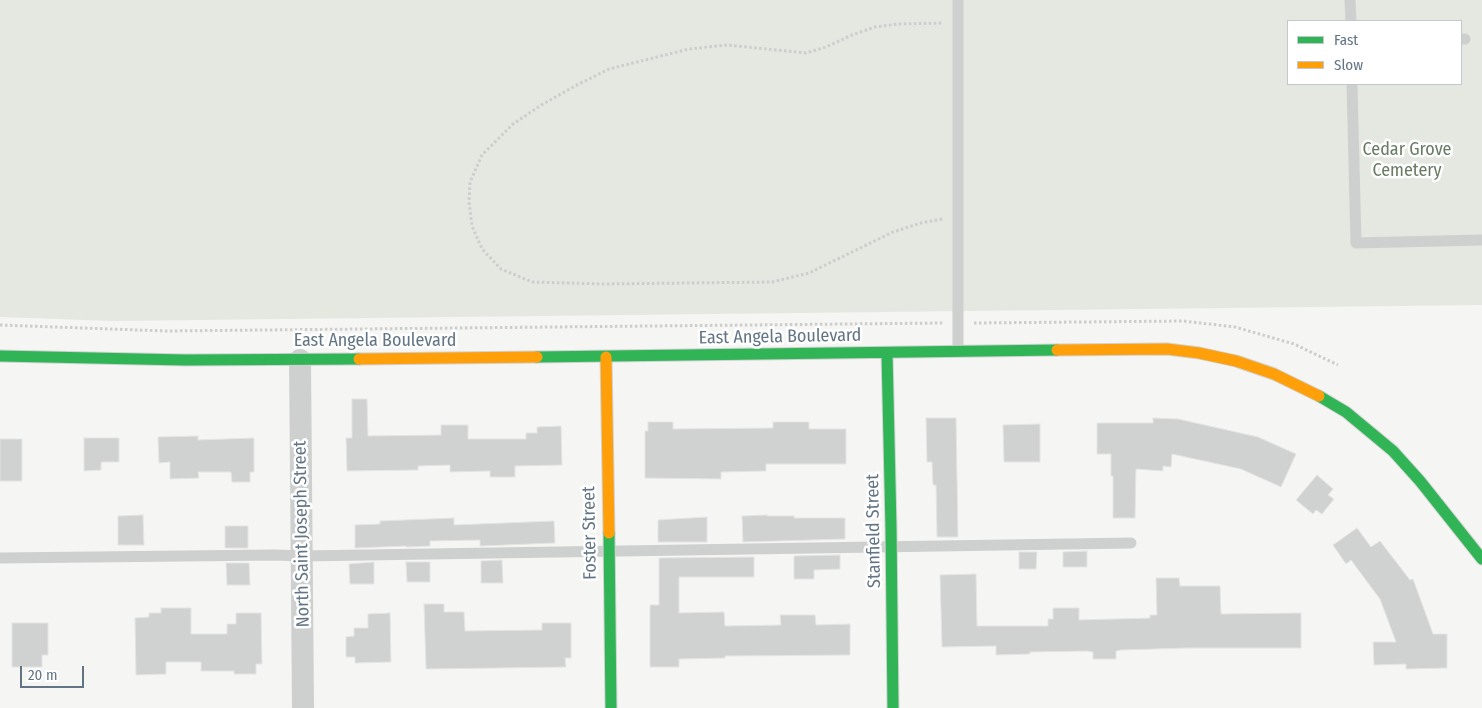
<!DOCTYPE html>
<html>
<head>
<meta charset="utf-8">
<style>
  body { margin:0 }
  #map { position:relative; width:1482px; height:708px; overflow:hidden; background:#f5f5f3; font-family:"Fira Sans Condensed",sans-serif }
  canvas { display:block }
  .legend { position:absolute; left:1287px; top:20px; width:175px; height:65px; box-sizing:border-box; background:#fff; border:1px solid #c1c8ce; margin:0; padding:6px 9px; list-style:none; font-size:15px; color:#637585 }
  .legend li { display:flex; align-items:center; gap:10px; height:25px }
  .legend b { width:25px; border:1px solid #c1c8ce }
  .scale { position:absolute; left:20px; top:666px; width:64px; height:22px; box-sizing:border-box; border:2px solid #637585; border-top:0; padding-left:6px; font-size:15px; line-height:18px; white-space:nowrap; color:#637585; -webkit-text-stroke:4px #fff; paint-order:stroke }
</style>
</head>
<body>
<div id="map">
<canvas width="1482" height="708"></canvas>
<ul class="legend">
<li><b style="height:6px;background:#30b455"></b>Fast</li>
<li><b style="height:6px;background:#ff9f0a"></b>Slow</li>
</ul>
<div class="scale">20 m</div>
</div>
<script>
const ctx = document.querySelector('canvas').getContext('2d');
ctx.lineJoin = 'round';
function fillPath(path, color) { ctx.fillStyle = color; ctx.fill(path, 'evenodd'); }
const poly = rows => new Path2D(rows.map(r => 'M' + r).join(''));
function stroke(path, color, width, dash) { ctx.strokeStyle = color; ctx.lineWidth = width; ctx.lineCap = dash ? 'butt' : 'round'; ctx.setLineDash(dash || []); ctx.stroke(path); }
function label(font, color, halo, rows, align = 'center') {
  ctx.font = font + ' "Fira Sans Condensed",sans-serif'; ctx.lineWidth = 5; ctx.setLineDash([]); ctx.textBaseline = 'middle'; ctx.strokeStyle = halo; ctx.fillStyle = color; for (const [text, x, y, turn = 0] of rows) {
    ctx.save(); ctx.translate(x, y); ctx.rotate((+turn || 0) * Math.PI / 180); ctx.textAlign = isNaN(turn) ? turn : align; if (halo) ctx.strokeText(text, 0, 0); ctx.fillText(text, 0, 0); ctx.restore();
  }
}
fillPath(poly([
  [0,0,1482,0,1482,305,114,321,0,317],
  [1288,21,1461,21,1461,84,1288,84]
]), '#e4e8e1');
const building = poly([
  [352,399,367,399,368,436,441,435,441,425,468,425,468,439,526,439,526,433,537,433,537,427,561,426,562,465,515,466,515,477,490,477,490,471,450,472,450,465,418,466,418,470,347,471,346,438,352,438,352,399],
  [926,418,956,418,958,537,937,537,936,485,933,485,932,462,927,462,926,418],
  [1153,418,1178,419,1258,437,1296,454,1281,487,1241,469,1172,454,1171,467,1163,466,1163,471,1136,469,1135,518,1113,518,1113,476,1111,476,1111,454,1097,454,1097,423,1153,423,1153,418],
  [648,422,673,422,673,429,773,428,773,422,809,422,809,429,846,429,846,464,766,464,766,471,721,472,721,479,645,478,645,431,648,431,648,422],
  [1040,424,1040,462,1004,462,1003,425,1040,424],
  [198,436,198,440,254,438,254,472,250,472,250,482,232,482,231,472,198,472,199,478,170,479,170,462,159,463,158,437,198,436],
  [84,438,119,438,119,462,101,462,101,470,84,471,84,438],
  [0,439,22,439,22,481,0,481,0,439],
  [1317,475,1333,489,1328,495,1334,499,1322,514,1316,510,1313,514,1296,500,1317,475],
  [143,515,144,545,118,545,118,516,143,515],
  [767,515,767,516,794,516,794,518,845,518,845,539,743,542,742,516,767,515],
  [707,517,707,542,658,542,658,520,707,517],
  [454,518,454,525,554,521,555,543,480,546,480,540,430,541,430,546,406,547,406,546,355,548,355,525,380,524,380,521,454,518],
  [225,526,248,526,248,548,225,548,225,526],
  [1357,528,1371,547,1380,541,1410,580,1413,579,1433,634,1447,634,1447,668,1406,669,1406,664,1374,665,1373,642,1396,642,1380,599,1351,560,1346,564,1333,545,1357,528],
  [1087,551,1087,567,1063,567,1063,552,1087,551],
  [1019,552,1037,552,1036,569,1019,569,1019,552],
  [840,555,840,569,814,570,814,579,794,579,794,556,840,555],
  [754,557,754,577,679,577,679,613,724,612,725,626,781,625,780,615,815,615,816,625,850,624,850,655,725,656,725,658,679,659,679,667,650,667,650,605,659,605,659,558,754,557],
  [502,560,503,583,481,583,481,561,502,560],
  [374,562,374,584,350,584,349,564,374,562],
  [406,562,430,562,430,582,407,582,406,562],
  [226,563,249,563,250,585,227,585,226,563],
  [976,574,977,626,1048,626,1048,619,1053,619,1053,608,1079,608,1079,620,1150,618,1150,615,1157,615,1156,578,1179,578,1180,586,1220,586,1221,614,1301,613,1301,648,1187,648,1121,650,1116,651,1116,659,1093,659,1093,652,1087,651,1030,652,1030,654,996,655,996,646,942,647,940,575,976,574],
  [424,604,444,604,444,612,464,612,465,631,542,630,542,623,571,623,571,658,565,658,566,667,426,669,424,604],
  [161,608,191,608,191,634,227,634,227,624,236,624,236,613,261,613,262,664,256,664,256,674,234,674,234,671,201,671,201,662,166,662,166,674,136,675,135,618,149,617,149,613,161,613,161,608],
  [390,613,391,662,355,663,355,657,346,657,346,637,354,636,354,628,368,628,368,614,390,613],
  [12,623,48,623,48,655,42,655,42,667,12,667,12,623]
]);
fillPath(building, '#d0d1d1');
stroke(building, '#e4e4e3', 1);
const fast = poly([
  [887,353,891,528,893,708],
  [0,356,185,360,359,359],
  [537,357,1057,350],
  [1319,396,1346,412,1393,451,1420,481,1482,559],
  [609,533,611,708]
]);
const slow = poly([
  [1057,350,1167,349,1199,353,1236,361,1274,374,1319,396],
  [606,357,609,533],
  [359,359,537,357]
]);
stroke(fast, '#d0d2d3', 13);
stroke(slow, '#d0d2d3', 13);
stroke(poly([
  [942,219,921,223,893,232,809,273,772,282,603,284,532,282,501,269,482,249,472,226,469,202,470,182,482,155,513,124,543,104,575,86,609,69,689,49,727,45,806,53,826,47,852,35,875,27,898,24,943,23],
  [974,323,1183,321,1235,327,1294,344,1338,365],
  [0,325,166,331,943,323]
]), '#cccdcd', 3, [2.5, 2.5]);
stroke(poly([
  [1350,0,1351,21],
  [1461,39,1465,39],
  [1352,84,1356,243,1482,240],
  [958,351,958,0],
  [0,558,275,555,302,556,1131,543]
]), '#ced0d0', 11);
stroke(poly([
  [300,360,303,708]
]), '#ced0d0', 22);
stroke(fast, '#30b455', 11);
stroke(slow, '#ff9f0a', 11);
label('18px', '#677c62', '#fff', [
  ["Cedar Grove",1407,150],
  ["Cemetery",1407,171]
]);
label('18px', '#637585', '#fff', [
  ["East Angela Boulevard",780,337,-1],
  ["East Angela Boulevard",375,341],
  ["Stanfield Street",874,531,-91],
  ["Foster Street",590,533,-91],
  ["North Saint Joseph Street",302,534,-91]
]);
</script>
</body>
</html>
